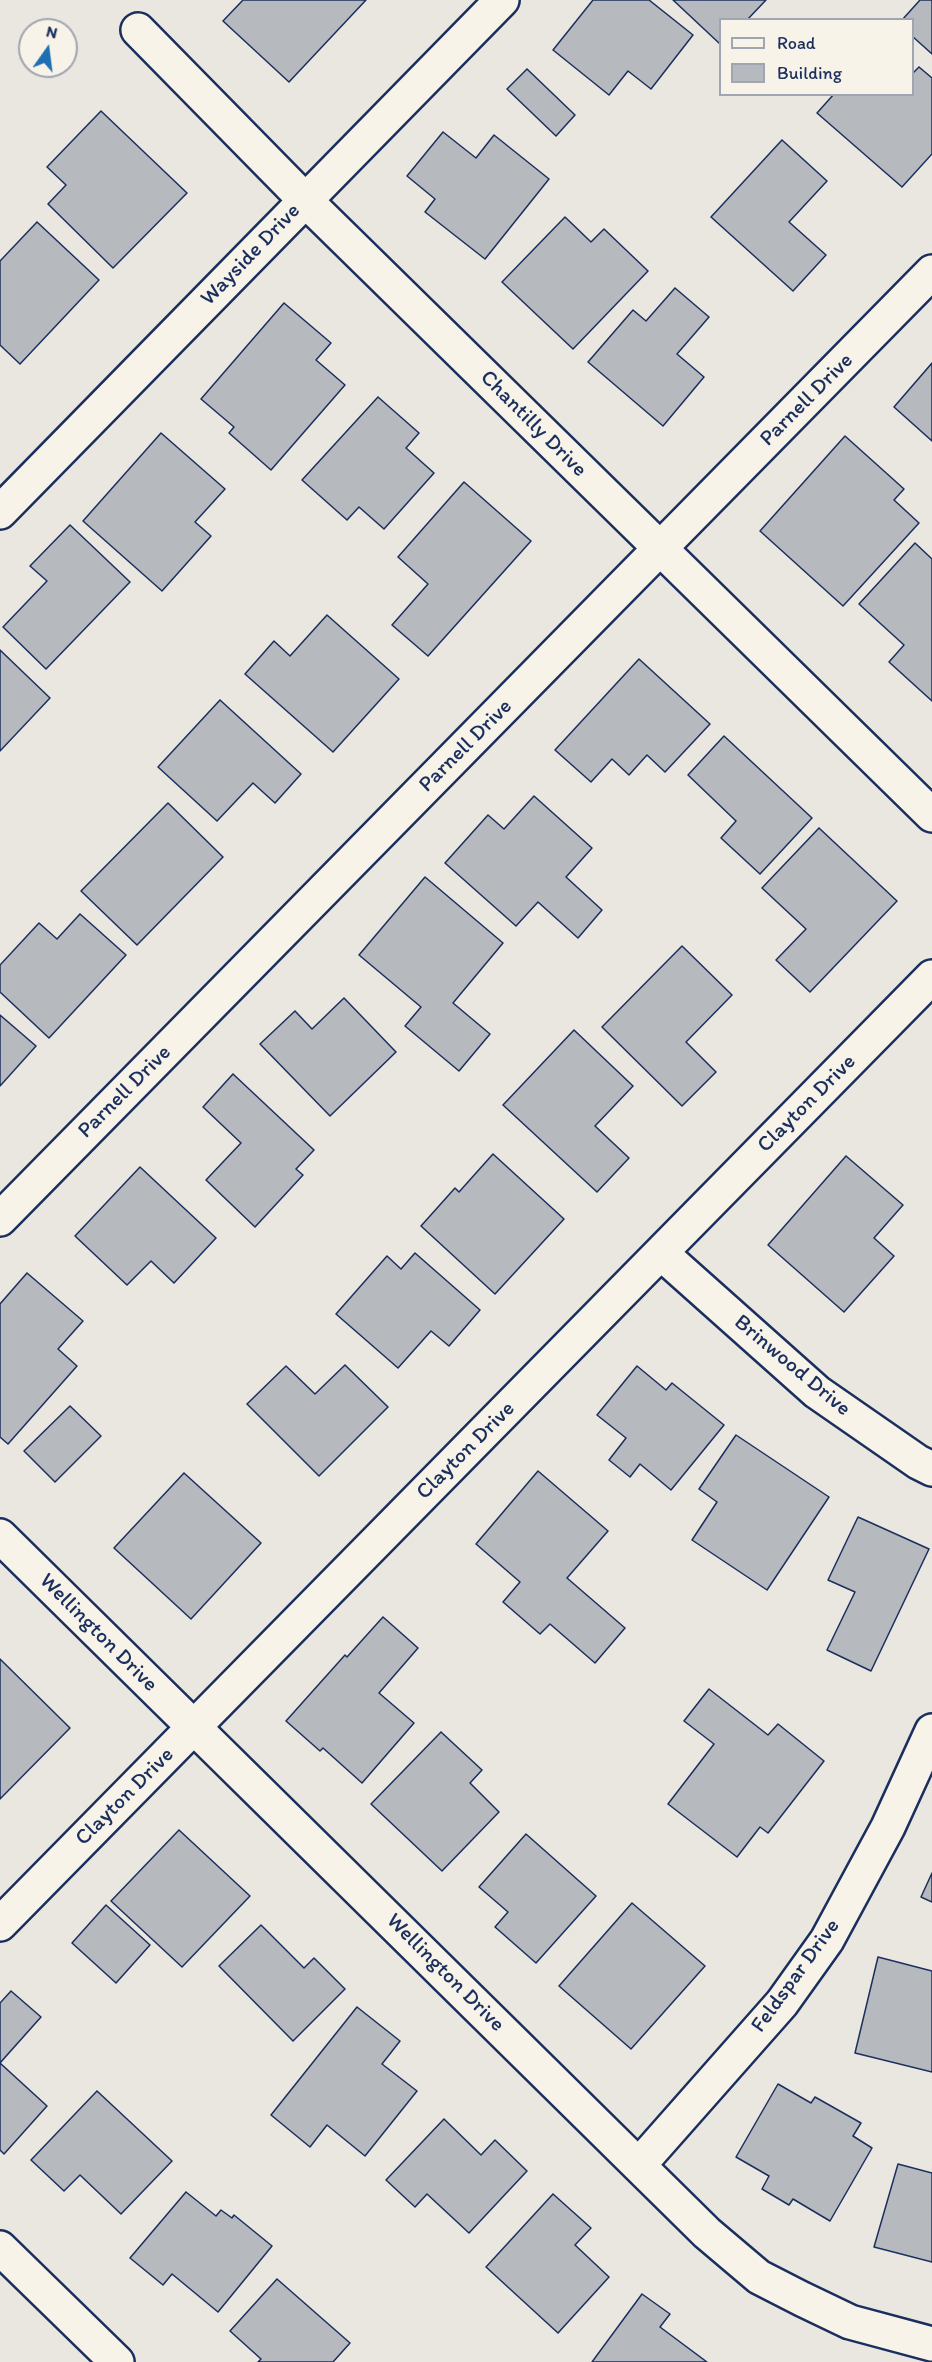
<!DOCTYPE html>
<html>
<head>
<meta charset="utf-8">
<style>
  body { margin:0 }
  #map { position:relative; width:932px; height:2362px; overflow:hidden; background:#eae7e0; font-family:Itim,sans-serif }
  canvas { display:block }
  .legend { position:absolute; left:719px; top:18px; width:195px; height:78px; box-sizing:border-box; background:#f7f3e8; border:2px solid #9fa5b1; margin:0; padding:8px 10px; list-style:none; font-size:18px; color:#1b2f5e }
  .legend li { display:flex; align-items:center; gap:12px; height:30px }
  .legend b { width:30px; border:2px solid #9fa5b1 }
  .north { position:absolute; left:18px; top:18px; width:60px; height:60px; box-sizing:border-box; background:#f7f3e8; border:2px solid #9fa5b1; border-radius:50%; rotate:14deg; font-size:16px; font-weight:700; line-height:24px; text-align:center; color:#1b2f5e }
  .north::after { content:''; display:block; margin:auto; width:21px; height:27px; background:#1f6fb2; clip-path:polygon(50% 0,100% 100%,50% 72%,0 100%) }
</style>
</head>
<body>
<div id="map">
<canvas width="932" height="2362"></canvas>
<ul class="legend">
<li><b style="height:8px;background:#f7f3e8"></b>Road</li>
<li><b style="height:16px;background:#b6babf"></b>Building</li>
</ul>
<div class="north">N</div>
</div>
<script>
const ctx = document.querySelector('canvas').getContext('2d');
ctx.lineJoin = 'round';
function fillPath(path, color) { ctx.fillStyle = color; ctx.fill(path, 'evenodd'); }
const poly = rows => new Path2D(rows.map(r => 'M' + r).join(''));
function stroke(path, color, width, dash) { ctx.strokeStyle = color; ctx.lineWidth = width; ctx.lineCap = dash ? 'butt' : 'round'; ctx.setLineDash(dash || []); ctx.stroke(path); }
function label(font, color, halo, rows, align = 'center') {
  ctx.font = font + ' Itim,sans-serif'; ctx.lineWidth = 4.5; ctx.setLineDash([]); ctx.textBaseline = 'middle'; ctx.strokeStyle = halo; ctx.fillStyle = color; for (const [text, x, y, turn = 0] of rows) {
    ctx.save(); ctx.translate(x, y); ctx.rotate((+turn || 0) * Math.PI / 180); ctx.textAlign = isNaN(turn) ? turn : align; if (halo) ctx.strokeText(text, 0, 0); ctx.fillText(text, 0, 0); ctx.restore();
  }
}
const building = poly([
  [243,0,366,0,289,82,223,21,243,0],
  [593,0,649,0,693,35,651,89,628,71,609,95,553,50,593,0],
  [673,0,766,0,747,20,720,20,720,44,673,0],
  [920,0,932,0,932,54,912,36,912,20,902,20,920,0],
  [919,67,932,78,932,154,902,187,817,113,834,94,912,94,912,74,919,67],
  [527,69,575,115,556,136,507,89,527,69],
  [101,111,187,193,113,268,48,204,66,185,47,167,101,111],
  [443,132,476,158,494,135,549,179,485,259,425,212,435,199,407,176,443,132],
  [782,140,827,181,789,222,826,255,793,291,711,217,782,140],
  [565,217,591,242,604,229,648,271,573,349,502,282,565,217],
  [37,222,99,280,20,364,0,345,0,261,37,222],
  [675,288,709,317,677,354,704,377,663,426,588,362,633,310,646,321,675,288],
  [284,303,331,343,316,360,345,385,271,470,229,433,234,427,201,399,284,303],
  [932,363,932,441,894,407,932,363],
  [378,397,419,433,406,448,434,473,384,529,359,507,347,520,302,480,378,397],
  [161,433,225,489,195,522,211,536,162,591,83,521,161,433],
  [845,436,904,489,894,500,919,523,843,606,760,531,845,436],
  [464,482,531,541,428,656,392,625,428,584,398,557,464,482],
  [70,525,130,582,46,669,3,627,47,581,30,566,70,525],
  [915,543,932,559,932,701,889,662,904,645,859,604,915,543],
  [327,615,399,679,333,752,245,674,274,641,290,656,327,615],
  [0,650,50,698,0,751,0,650],
  [639,659,710,724,665,772,647,755,629,775,612,759,591,782,555,750,639,659],
  [220,700,301,774,275,803,253,783,217,821,158,767,220,700],
  [724,736,812,818,760,874,721,838,736,821,688,775,724,736],
  [534,796,592,848,566,877,602,910,578,938,538,902,516,926,445,863,488,815,504,829,534,796],
  [168,803,223,857,137,945,81,891,168,803],
  [819,828,897,901,810,992,776,960,806,929,762,888,819,828],
  [425,877,503,943,453,1003,490,1034,459,1071,405,1026,421,1007,359,955,425,877],
  [80,914,126,955,49,1038,0,992,0,965,39,923,57,939,80,914],
  [682,946,732,995,686,1042,716,1072,682,1106,602,1027,682,946],
  [344,998,396,1052,330,1116,260,1044,295,1011,312,1029,344,998],
  [0,1015,36,1046,0,1086,0,1015],
  [574,1030,633,1086,595,1126,629,1158,597,1192,503,1105,574,1030],
  [233,1074,314,1150,296,1169,303,1175,255,1227,206,1180,241,1143,203,1107,233,1074],
  [493,1154,564,1219,495,1294,421,1226,455,1188,459,1192,493,1154],
  [846,1156,903,1205,874,1238,894,1256,844,1312,768,1245,846,1156],
  [140,1167,216,1238,174,1283,151,1261,127,1285,75,1236,140,1167],
  [415,1253,480,1310,449,1346,431,1331,398,1368,336,1314,387,1256,401,1269,415,1253],
  [27,1273,83,1321,58,1349,77,1366,8,1444,0,1437,0,1304,27,1273],
  [345,1365,388,1407,319,1476,247,1404,286,1366,315,1394,345,1365],
  [637,1366,666,1390,672,1383,724,1425,671,1490,640,1464,630,1477,609,1460,626,1438,597,1415,637,1366],
  [70,1406,101,1436,55,1482,24,1451,70,1406],
  [736,1435,829,1497,767,1590,692,1540,717,1502,699,1489,736,1435],
  [538,1471,608,1531,567,1578,625,1628,595,1663,550,1624,540,1634,503,1602,520,1582,476,1544,538,1471],
  [184,1473,261,1543,191,1619,114,1548,184,1473],
  [858,1517,929,1549,871,1671,827,1650,855,1592,828,1580,858,1517],
  [383,1617,418,1648,379,1693,414,1723,362,1783,323,1748,320,1751,286,1721,345,1655,347,1657,383,1617],
  [0,1659,70,1728,0,1799,0,1659],
  [709,1689,768,1735,778,1724,824,1761,768,1833,760,1827,737,1857,668,1804,714,1744,684,1721,709,1689],
  [441,1732,482,1770,470,1783,499,1812,442,1871,371,1804,441,1732],
  [179,1830,250,1896,182,1967,111,1901,179,1830],
  [526,1834,596,1896,536,1963,495,1927,508,1912,479,1887,526,1834],
  [932,1873,932,1902,921,1897,932,1873],
  [632,1903,705,1966,631,2049,559,1986,632,1903],
  [106,1905,150,1945,116,1983,72,1943,106,1905],
  [261,1925,304,1968,314,1958,345,1989,293,2041,219,1966,261,1925],
  [878,1957,932,1971,932,2072,855,2053,878,1957],
  [11,1991,41,2017,0,2063,0,2003,11,1991],
  [357,2007,400,2041,382,2064,417,2091,365,2156,327,2125,310,2147,271,2115,357,2007],
  [0,2063,47,2106,4,2154,0,2150,0,2063],
  [778,2084,811,2103,815,2097,861,2123,853,2136,872,2148,830,2221,793,2199,789,2205,762,2189,769,2176,736,2157,778,2084],
  [97,2091,172,2161,121,2214,80,2175,64,2191,31,2160,97,2091],
  [444,2119,481,2155,495,2140,527,2171,469,2233,427,2194,415,2207,386,2180,444,2119],
  [898,2164,932,2173,932,2262,874,2247,898,2164],
  [186,2192,216,2216,221,2210,232,2218,234,2215,272,2246,218,2312,172,2274,163,2285,130,2258,186,2192],
  [553,2194,591,2228,575,2245,609,2277,558,2333,486,2267,553,2194],
  [277,2279,350,2343,333,2362,258,2362,261,2359,230,2331,277,2279],
  [642,2294,670,2314,660,2327,707,2362,592,2362,642,2294]
]);
fillPath(building, '#b6babf');
stroke(building, '#1b2f5e', 1.5);
const street = poly([
  [138,30,305,200,932,815],
  [0,512,502,0],
  [0,1219,932,272],
  [661,1253,817,1392,918,1462,932,1469],
  [0,1536,707,2233,759,2277,802,2299,850,2322,932,2344],
  [0,1924,932,977],
  [639,2165,782,2003,827,1940,888,1827,932,1731],
  [0,2248,117,2362]
]);
stroke(street, '#1b2f5e', 38);
stroke(street, '#f7f3e8', 33);
label('22px', '#1b2f5e', '#f7f3e8', [
  ["Wayside Drive",251,255,-46],
  ["Parnell Drive",807,400,-45],
  ["Chantilly Drive",533,424,45],
  ["Parnell Drive",466,746,-45],
  ["Parnell Drive",125,1092,-45],
  ["Clayton Drive",807,1104,-45],
  ["Brinwood Drive",792,1366,40],
  ["Clayton Drive",466,1451,-45],
  ["Wellington Drive",98,1633,45],
  ["Clayton Drive",125,1797,-45],
  ["Wellington Drive",445,1973,45],
  ["Feldspar Drive",796,1976,-54]
]);
</script>
</body>
</html>
